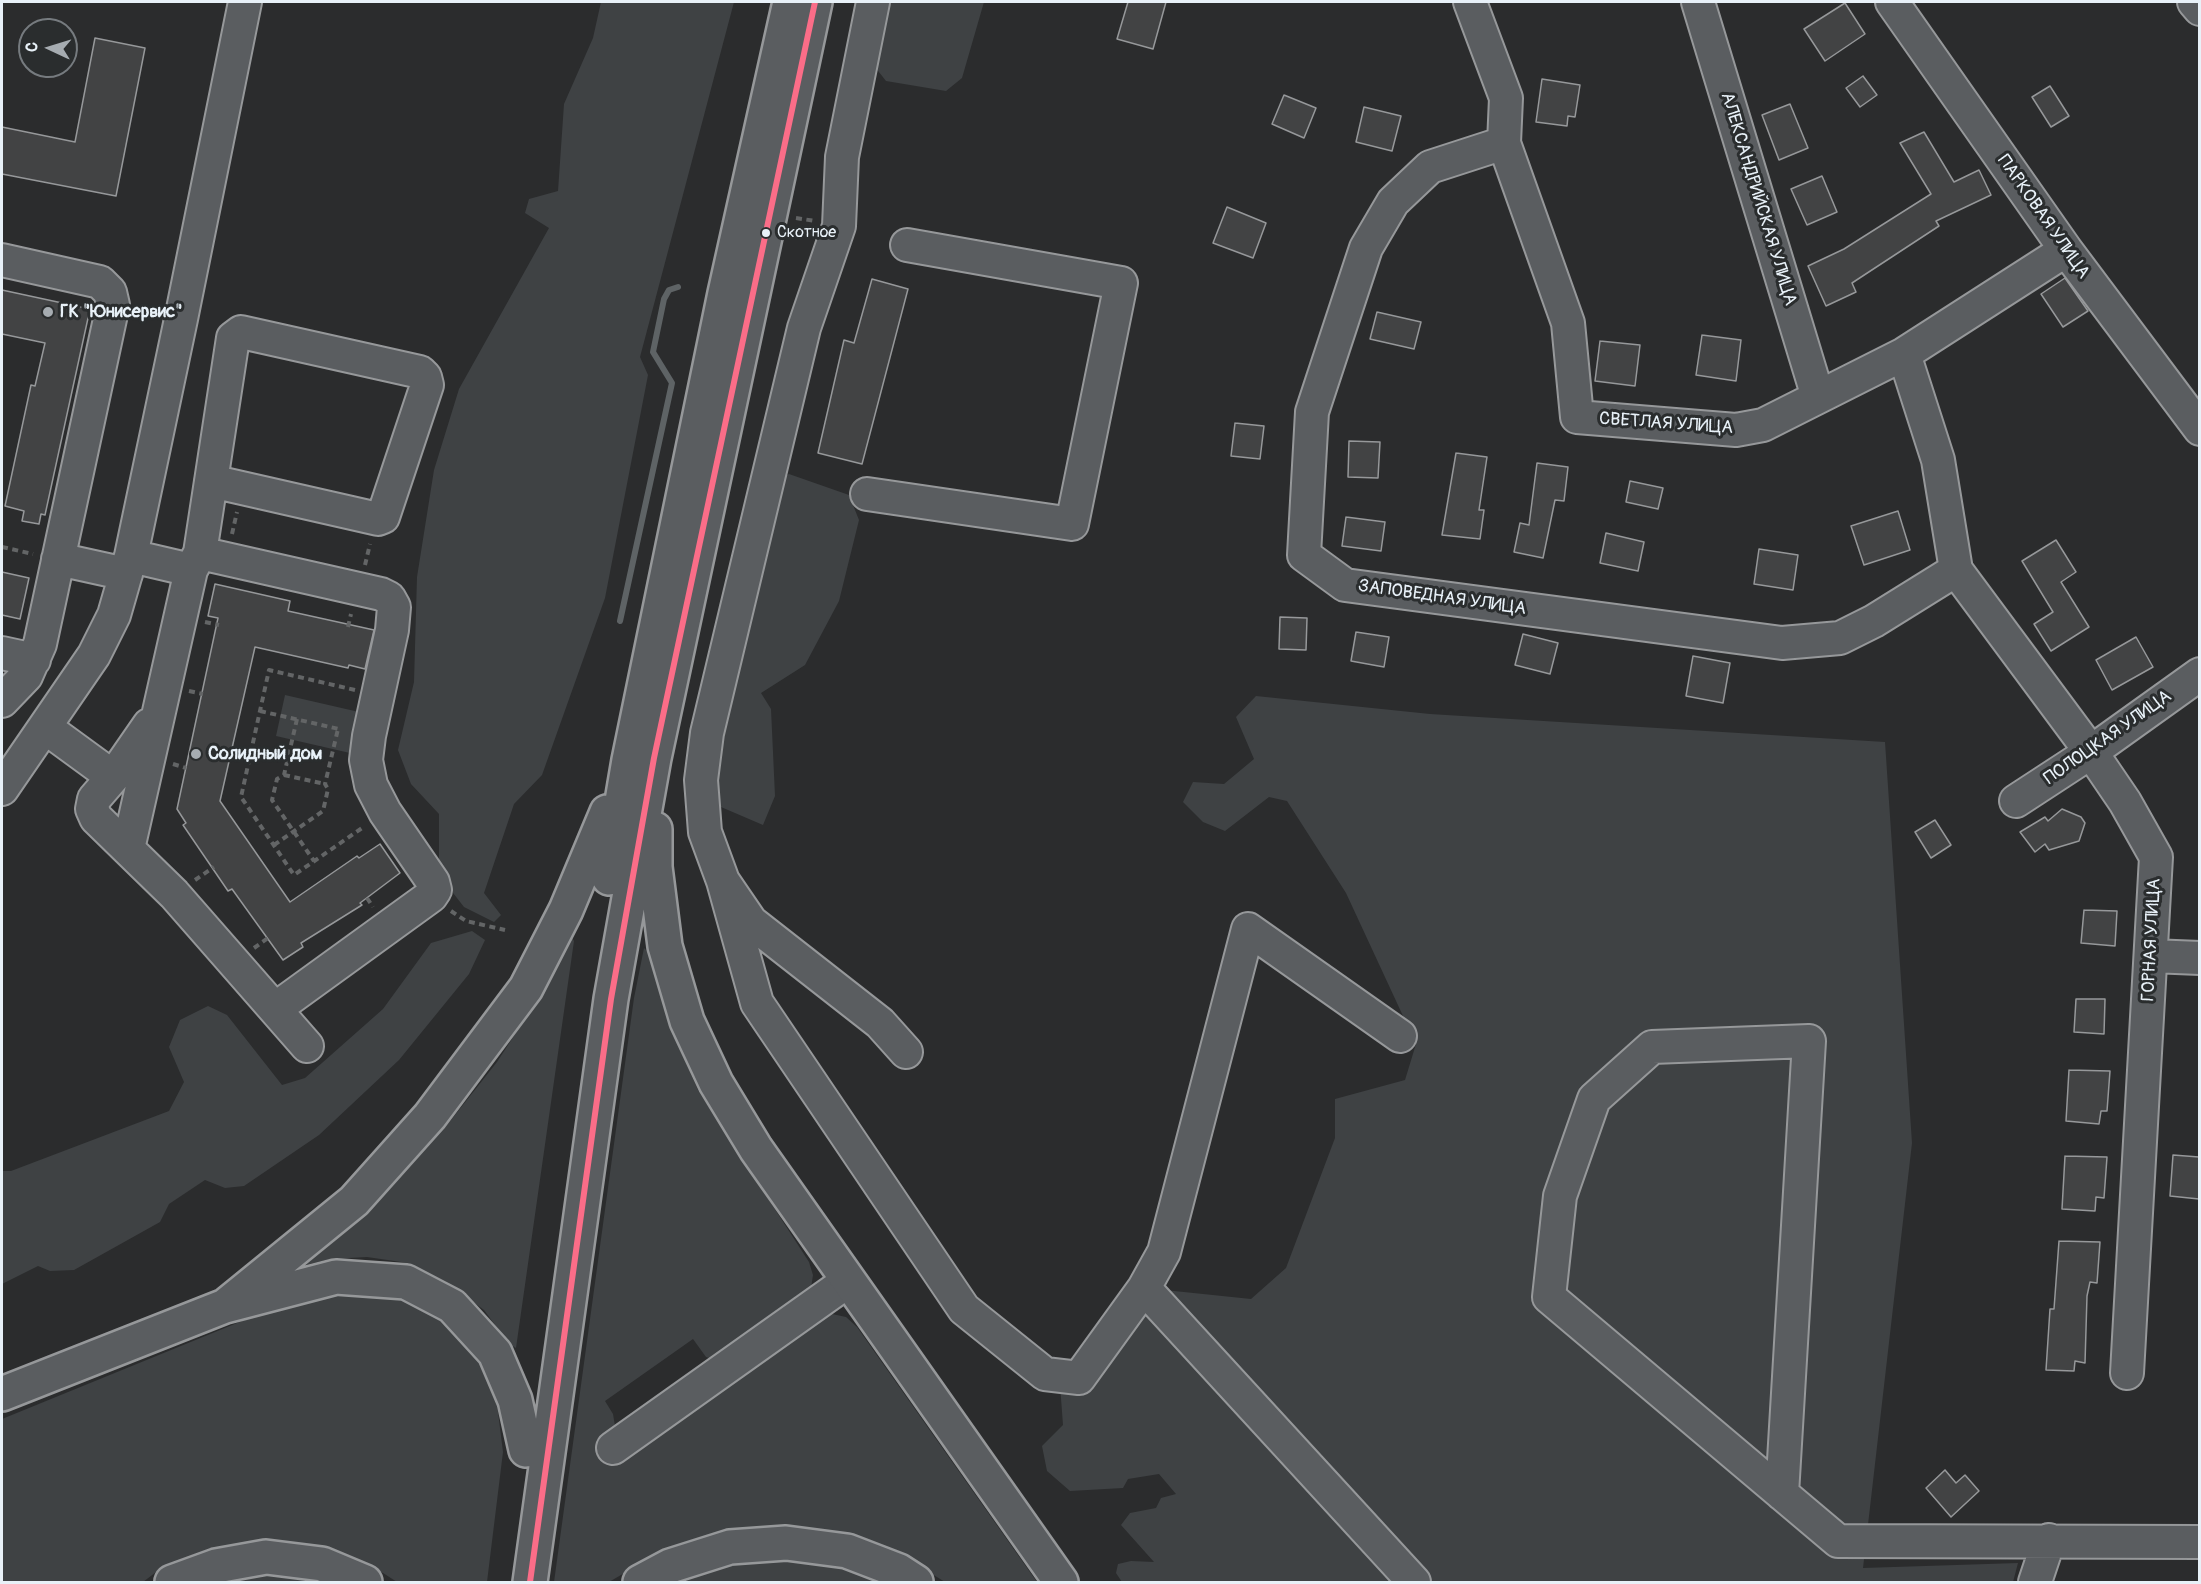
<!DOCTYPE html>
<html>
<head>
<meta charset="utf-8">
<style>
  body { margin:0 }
  #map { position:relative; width:2201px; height:1584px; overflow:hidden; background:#2b2c2d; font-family:Pangolin,sans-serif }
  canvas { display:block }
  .frame { position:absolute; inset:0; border:3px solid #e8f1f8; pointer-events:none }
  .north { position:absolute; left:18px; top:18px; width:60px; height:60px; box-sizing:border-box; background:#2a2d2e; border:2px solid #767b7f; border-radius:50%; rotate:274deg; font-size:16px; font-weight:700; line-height:24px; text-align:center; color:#e8f1f8 }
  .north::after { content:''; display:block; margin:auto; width:21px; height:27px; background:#a6acb1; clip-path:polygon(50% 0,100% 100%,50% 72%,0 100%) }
</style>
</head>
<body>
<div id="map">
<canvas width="2201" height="1584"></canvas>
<div class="frame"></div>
<div class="north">С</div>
</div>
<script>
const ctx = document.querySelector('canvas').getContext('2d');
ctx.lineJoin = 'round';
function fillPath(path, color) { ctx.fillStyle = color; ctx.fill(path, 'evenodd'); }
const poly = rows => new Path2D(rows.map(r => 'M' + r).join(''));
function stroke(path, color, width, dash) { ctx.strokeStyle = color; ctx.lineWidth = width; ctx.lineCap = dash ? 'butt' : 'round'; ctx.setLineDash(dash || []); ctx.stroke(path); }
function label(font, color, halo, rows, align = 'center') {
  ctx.font = font + ' Pangolin,sans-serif'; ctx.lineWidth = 6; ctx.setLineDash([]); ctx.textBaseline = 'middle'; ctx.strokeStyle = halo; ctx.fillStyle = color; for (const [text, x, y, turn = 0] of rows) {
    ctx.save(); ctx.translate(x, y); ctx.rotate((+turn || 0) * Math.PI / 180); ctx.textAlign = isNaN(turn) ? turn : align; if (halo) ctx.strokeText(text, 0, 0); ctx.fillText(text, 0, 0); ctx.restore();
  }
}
fillPath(poly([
  [601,2,734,2,640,357,648,375,605,598,542,775,514,804,484,893,501,915,494,922,464,907,446,884,439,861,439,814,411,784,398,750,414,682,417,577,434,470,459,389,549,228,525,213,529,199,558,191,564,104,593,38],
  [888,2,984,2,962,78,946,91,886,81,875,67],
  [789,474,849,495,859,520,839,601,805,665,761,693,771,709,775,796,763,825,714,804,718,741,780,479],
  [285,695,359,712,350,753,276,736],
  [1256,696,1430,714,1885,742,1912,1143,1863,1568,2018,1563,2013,1582,1122,1582,1116,1573,1118,1564,1131,1561,1154,1562,1121,1525,1130,1513,1156,1508,1161,1498,1176,1494,1159,1474,1128,1479,1123,1488,1070,1491,1047,1471,1042,1446,1063,1425,1060,1385,1073,1385,1087,1394,1155,1289,1251,1299,1286,1268,1335,1138,1335,1099,1405,1080,1416,1044,1346,893,1287,801,1269,797,1225,831,1203,822,1183,802,1193,782,1224,784,1254,759,1236,717],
  [472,931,485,940,469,974,399,1060,319,1135,244,1186,225,1188,205,1180,169,1204,160,1222,74,1270,50,1271,38,1266,2,1284,2,1171,11,1171,169,1111,184,1082,169,1047,180,1020,208,1006,227,1015,282,1085,305,1078,383,1009,431,943],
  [571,936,574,941,516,1348,509,1344,484,1310,445,1281,408,1263,367,1257,330,1259,293,1268,401,1175,451,1120,497,1062,541,994],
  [644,948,648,952,670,1027,698,1090,809,1262,813,1275,811,1288,803,1299,712,1359,706,1357,693,1339,605,1401,613,1414,615,1426,612,1432,814,1319,832,1314,846,1317,857,1327,1037,1582,945,1582,903,1556,850,1535,785,1525,725,1530,662,1551,609,1582,554,1582,634,998],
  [339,1290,399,1294,442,1314,479,1358,497,1404,503,1452,487,1582,397,1582,383,1573,328,1547,266,1539,210,1549,160,1569,143,1582,2,1582,2,1419,291,1301],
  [787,1560,844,1566,889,1582,675,1582,733,1565],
  [267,1574,319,1582,321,1582,221,1582]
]), '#3f4244');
stroke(poly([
  [620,621,672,383,653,352,664,299,669,290,678,287]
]), '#5e6365', 6);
const building = poly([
  [1128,2,1166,2,1153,49,1117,39,1128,2],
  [1845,3,1865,34,1825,61,1804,29,1845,3],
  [95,38,145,48,116,196,2,174,2,127,75,142,95,38],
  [1863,76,1877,95,1860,107,1846,88,1863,76],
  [1542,79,1580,85,1575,117,1568,116,1567,126,1536,122,1542,79],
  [2050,86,2069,116,2051,127,2032,97,2050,86],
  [1284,95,1316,108,1304,138,1272,124,1284,95],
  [1790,104,1808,148,1779,160,1762,115,1790,104],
  [1364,107,1401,116,1392,151,1356,142,1364,107],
  [1924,132,1954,182,1979,170,1991,195,1936,221,1939,226,1852,283,1856,292,1826,306,1808,266,1844,249,1931,194,1900,143,1924,132],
  [1822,176,1837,212,1807,225,1791,189,1822,176],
  [1227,207,1266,223,1253,258,1213,243,1227,207],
  [2065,278,2088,311,2063,327,2041,294,2065,278],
  [872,279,908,289,862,464,818,453,844,340,854,343,872,279],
  [2,290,90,309,45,515,41,514,39,524,22,521,24,511,5,506,31,385,35,386,45,343,2,334,2,290],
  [1377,312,1421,322,1414,349,1370,339,1377,312],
  [1702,335,1741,340,1736,381,1696,375,1702,335],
  [1600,341,1640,345,1635,386,1595,381,1600,341],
  [1235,423,1264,426,1260,459,1231,456,1235,423],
  [1349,441,1380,442,1378,478,1348,477,1349,441],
  [1456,453,1487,457,1479,510,1484,510,1480,539,1442,535,1456,453],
  [1537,463,1568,467,1564,501,1555,500,1543,558,1514,552,1520,523,1529,525,1537,463],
  [1630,481,1663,488,1658,509,1626,502,1630,481],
  [1898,511,1910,550,1864,565,1851,526,1898,511],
  [1346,517,1385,522,1381,551,1342,546,1346,517],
  [1606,533,1644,542,1638,571,1600,563,1606,533],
  [2056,540,2076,572,2061,582,2089,627,2051,651,2034,624,2053,612,2022,561,2056,540],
  [1759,549,1798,555,1793,590,1754,584,1759,549],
  [2,572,29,578,20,619,2,615,2,572],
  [215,584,290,601,288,611,374,630,365,669,349,665,348,668,255,647,220,801,290,902,357,856,359,858,380,844,400,873,360,903,362,905,301,943,303,947,283,960,232,889,228,891,183,825,186,823,177,809,218,618,208,616,215,584],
  [1280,617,1307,618,1306,650,1279,649,1280,617],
  [1356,632,1389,637,1384,667,1351,661,1356,632],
  [1523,634,1558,643,1550,674,1515,665,1523,634],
  [2136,637,2153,667,2112,690,2096,660,2136,637],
  [1693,656,1730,663,1723,703,1686,696,1693,656],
  [2062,809,2081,817,2085,823,2079,841,2049,850,2045,844,2035,852,2020,832,2045,817,2048,821,2062,809],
  [1935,820,1951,845,1931,858,1915,832,1935,820],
  [2084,910,2117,911,2115,946,2081,943,2084,910],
  [2076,999,2105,999,2104,1034,2074,1032,2076,999],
  [2069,1070,2110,1071,2107,1111,2101,1111,2099,1124,2066,1121,2069,1070],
  [2173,1155,2199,1157,2199,1199,2170,1196,2173,1155],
  [2065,1156,2107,1157,2104,1198,2096,1197,2095,1211,2062,1209,2065,1156],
  [2059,1241,2100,1242,2097,1283,2090,1282,2087,1296,2085,1363,2075,1361,2074,1371,2046,1370,2050,1309,2054,1309,2059,1241],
  [1945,1470,1956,1483,1965,1475,1979,1491,1951,1517,1926,1488,1945,1470]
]);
fillPath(building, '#424344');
stroke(building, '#96989a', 1.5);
const minor = poly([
  [873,2,842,157,839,226,804,328,707,733,701,780,705,832,723,881,751,922,880,1023,906,1052],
  [1470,2,1506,98,1504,143,1430,167,1393,202,1366,248,1312,412,1304,555,1345,585,1782,643,1840,638,1874,621,1956,570],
  [1698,2,1818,397],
  [1892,2,2066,250,2200,429],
  [2194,2,2200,9],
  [1504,143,1568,323,1577,417,1736,430,1763,425,1904,354,2066,250],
  [2,260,100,282,110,292,113,305,40,644,26,676,2,701],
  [1904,354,1938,460,1956,570,2091,752,2125,802,2156,857,2127,1373],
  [867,494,1072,524,1121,283,907,245],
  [200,553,381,594,389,598,394,607,392,630,369,736,366,760,371,785,385,812,433,882,435,890,431,896,275,1009],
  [131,556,191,570],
  [58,559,126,574],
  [2,653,34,660],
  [149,725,113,777,94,799,92,809,96,818,174,894,307,1046],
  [46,728,113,777],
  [2,789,94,655,114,615,131,556,181,319,245,2],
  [2016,801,2091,752,2200,674],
  [128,849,191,570,200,553,233,338,241,332,420,372,425,377,427,385,383,517,378,519,211,481],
  [723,881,757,1003,964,1309,1045,1374,1079,1378,1144,1288,1164,1252,1248,929,1400,1036],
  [2151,956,2200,958],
  [1144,1288,1414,1582],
  [613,1448,848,1281],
  [1782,1494,1809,1041,1652,1047,1594,1099,1560,1196,1549,1297,1838,1541,2200,1542],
  [2035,1582,2049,1540]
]);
const major = poly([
  [655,829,655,867,665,946,687,1021,716,1083,756,1149,1061,1582],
  [609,878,629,760,725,293,790,2],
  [225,1306,354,1201,430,1116,526,988,566,910,607,812],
  [2,1394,225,1306,336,1277,406,1282,452,1306,495,1353,515,1400,526,1450],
  [172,1582,216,1566,266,1557,322,1564,365,1582],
  [530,1582,611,999,654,758,815,2],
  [640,1582,670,1566,730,1547,786,1543,847,1551,899,1571,916,1582]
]);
stroke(minor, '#96989a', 36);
stroke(major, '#96989a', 38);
stroke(poly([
  [796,218,815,221],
  [232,534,237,512],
  [2,547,33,554],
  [365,565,370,544],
  [205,622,219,625],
  [348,627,351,614],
  [355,690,269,670,241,797,294,875,365,826],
  [189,691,203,694],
  [260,711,339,729],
  [297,719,284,775,277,779,272,800,314,861],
  [173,764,186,768],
  [284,775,325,784],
  [274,845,323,811,328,789,325,784,338,729],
  [195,880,214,867],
  [367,898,373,907],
  [451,911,466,921,505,930],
  [254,948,268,938]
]), '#636566', 4, [6, 4.5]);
stroke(minor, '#5a5d60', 32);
stroke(major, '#5a5d60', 33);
stroke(poly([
  [530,1582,611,999,654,758,815,2]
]), '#fb6d88', 6);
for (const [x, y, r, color] of [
  [766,233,5,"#e8f1f8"],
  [48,312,6,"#a6acb1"],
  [196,754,6,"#a6acb1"]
]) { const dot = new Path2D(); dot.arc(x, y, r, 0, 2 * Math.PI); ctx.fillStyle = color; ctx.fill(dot); stroke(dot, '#2a2d2e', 2); }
label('16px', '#e8f1f8', '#2a2d2e', [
  ["Скотное",777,233]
], 'left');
label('18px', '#e8f1f8', '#2a2d2e', [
  ["АЛЕКСАНДРИЙСКАЯ УЛИЦА",1758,199,73],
  ["ПАРКОВАЯ УЛИЦА",2043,217,55],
  ["СВЕТЛАЯ УЛИЦА",1666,424,4],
  ["ЗАПОВЕДНАЯ УЛИЦА",1442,598,8],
  ["ПОЛОЦКАЯ УЛИЦА",2108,738,-35],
  ["ГОРНАЯ УЛИЦА",2152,940,-87]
]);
label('bold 18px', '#e8f1f8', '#2a2d2e', [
  ["ГК \"Юнисервис\"",60,312],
  ["Солидный дом",208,754]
], 'left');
</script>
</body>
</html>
